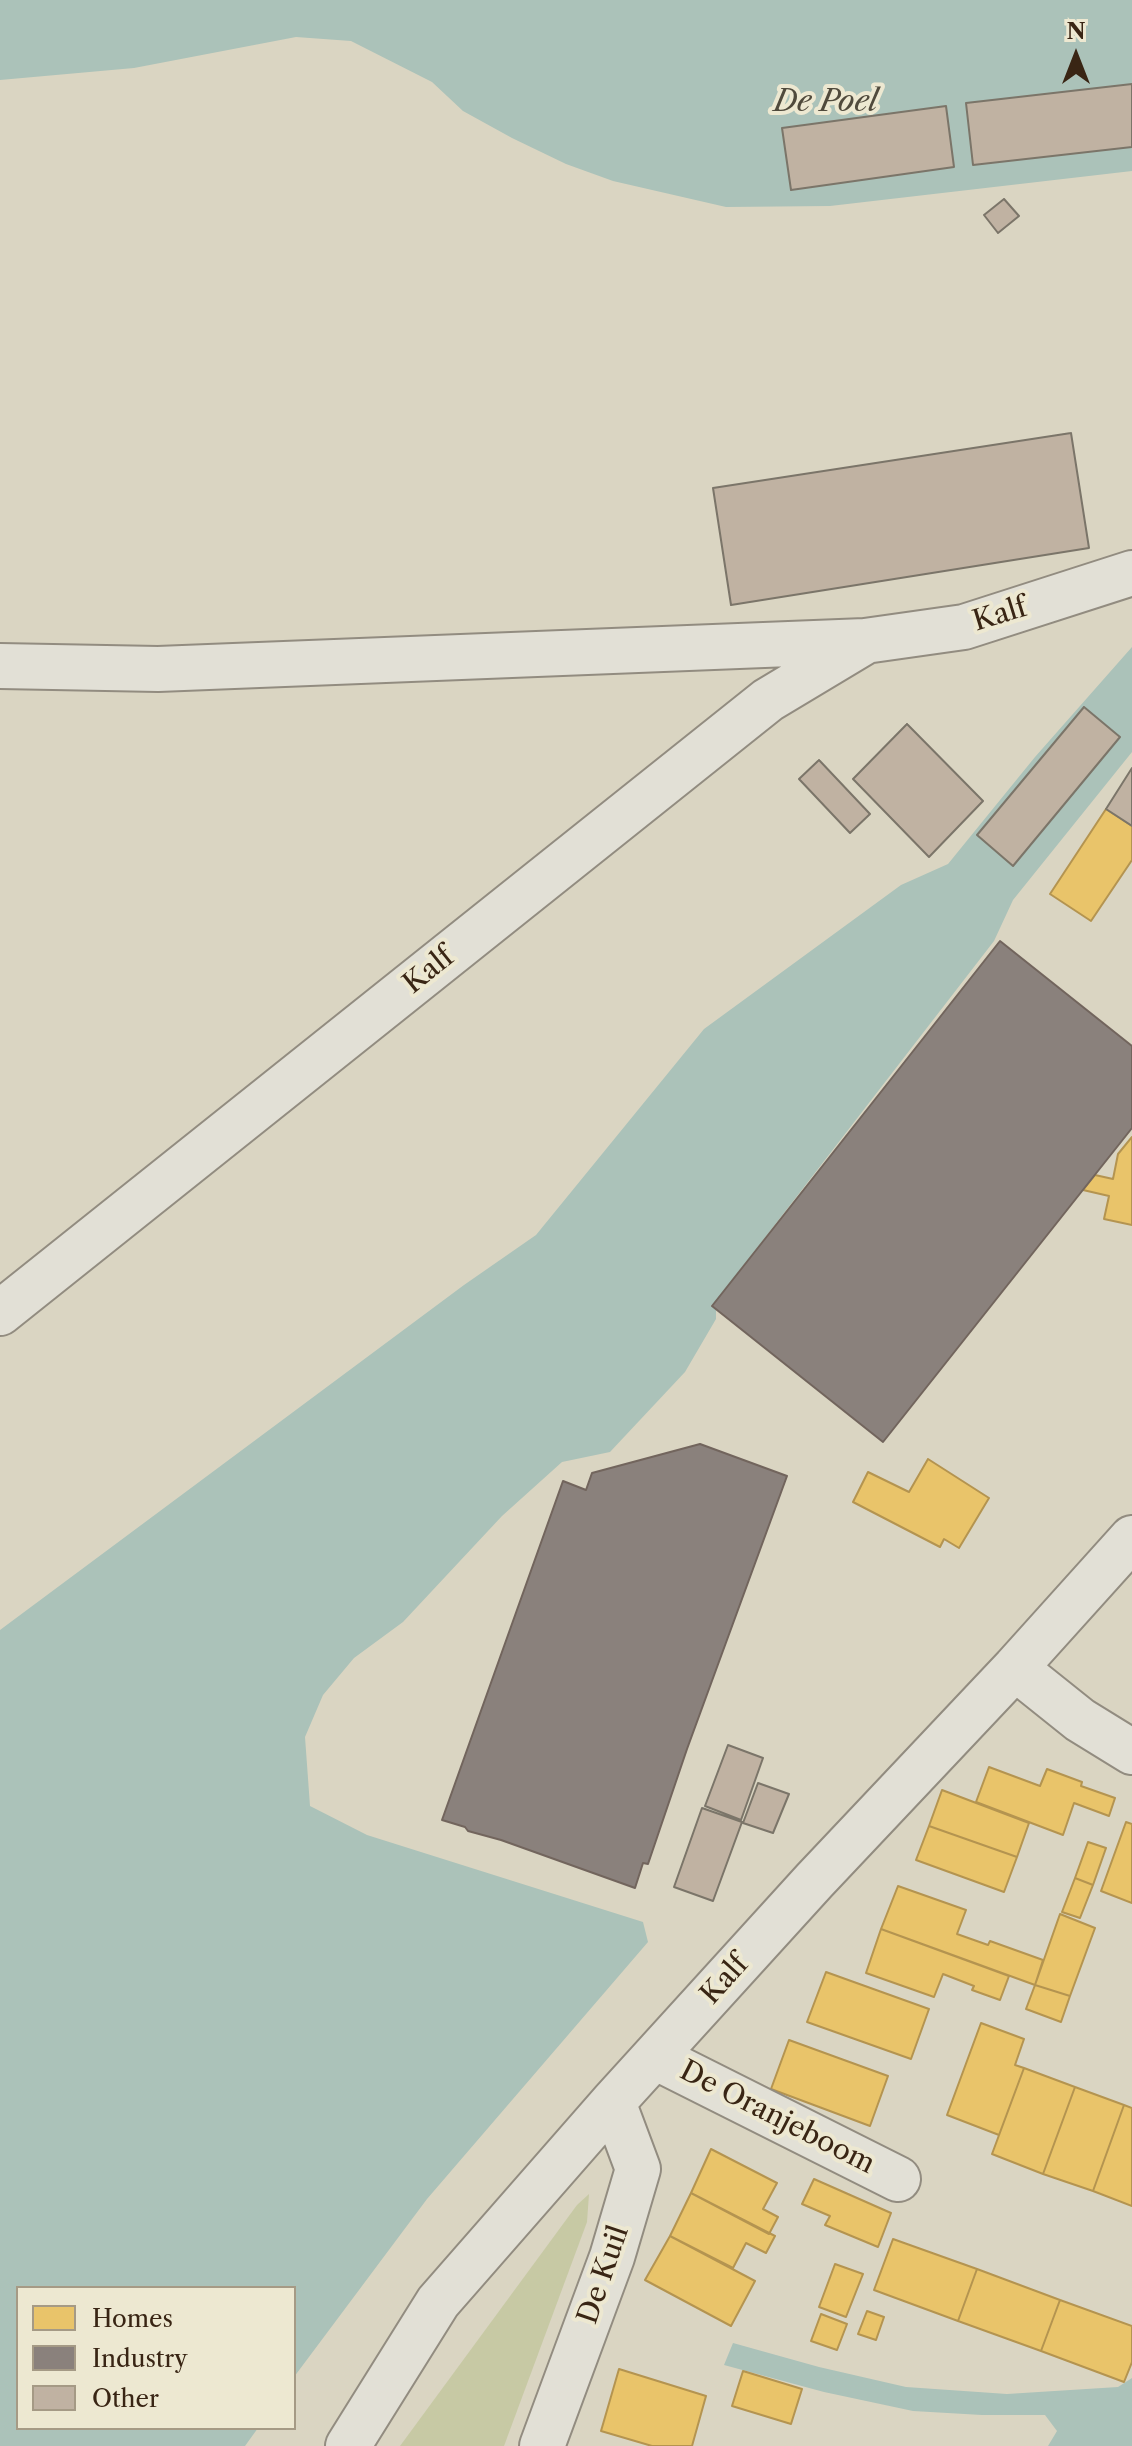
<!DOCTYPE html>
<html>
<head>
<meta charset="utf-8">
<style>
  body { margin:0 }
  #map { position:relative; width:1132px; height:2446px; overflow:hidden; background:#dad5c2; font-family:"Libre Caslon Text",serif }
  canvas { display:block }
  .legend { position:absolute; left:16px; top:2286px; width:280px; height:144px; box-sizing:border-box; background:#ede8d1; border:2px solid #a59a85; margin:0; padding:10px 14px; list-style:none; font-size:24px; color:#392514 }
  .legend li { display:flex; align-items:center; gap:16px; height:40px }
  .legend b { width:40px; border:2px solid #a59a85 }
  .north { position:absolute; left:1036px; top:16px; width:80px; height:80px; -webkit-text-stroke:6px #ede8d1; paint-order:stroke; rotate:0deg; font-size:22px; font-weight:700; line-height:32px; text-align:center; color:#392514 }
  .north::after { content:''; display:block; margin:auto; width:28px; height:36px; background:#392514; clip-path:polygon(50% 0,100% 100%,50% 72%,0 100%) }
</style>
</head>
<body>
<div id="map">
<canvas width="1132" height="2446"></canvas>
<ul class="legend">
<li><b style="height:22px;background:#e9c46a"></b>Homes</li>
<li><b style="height:22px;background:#8a817c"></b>Industry</li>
<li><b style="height:22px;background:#c0b2a2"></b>Other</li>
</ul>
<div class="north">N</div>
</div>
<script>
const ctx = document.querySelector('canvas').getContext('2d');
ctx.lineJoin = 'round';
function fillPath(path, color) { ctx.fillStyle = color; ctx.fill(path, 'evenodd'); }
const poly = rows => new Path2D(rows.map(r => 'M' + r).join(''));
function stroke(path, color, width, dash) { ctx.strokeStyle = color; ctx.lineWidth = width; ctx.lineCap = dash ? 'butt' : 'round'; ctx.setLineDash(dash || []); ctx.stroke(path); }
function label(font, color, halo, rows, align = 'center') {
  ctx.font = font + ' "Libre Caslon Text",serif'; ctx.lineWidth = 8; ctx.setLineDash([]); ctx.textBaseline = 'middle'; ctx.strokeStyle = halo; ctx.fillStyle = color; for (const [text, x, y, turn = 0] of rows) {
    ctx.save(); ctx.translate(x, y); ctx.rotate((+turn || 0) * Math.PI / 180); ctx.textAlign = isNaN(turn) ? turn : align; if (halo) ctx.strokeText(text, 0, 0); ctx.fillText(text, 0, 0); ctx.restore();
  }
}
fillPath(poly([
  [589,2194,587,2222,504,2446,400,2446,577,2205]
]), '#c7c9a4');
fillPath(poly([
  [0,0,1132,0,1132,171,830,206,726,207,613,181,566,164,512,138,463,111,432,82,351,41,296,37,134,68,0,80],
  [1132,647,1132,752,1013,900,994,941,716,1301,716,1319,685,1372,610,1452,562,1462,502,1516,403,1622,354,1658,323,1695,305,1737,310,1806,367,1835,643,1922,648,1942,427,2199,294,2377,294,2288,18,2288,18,2428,258,2428,245,2446,0,2446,0,1630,464,1285,536,1235,704,1029,901,885,948,864,1035,757],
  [733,2343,819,2367,906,2387,1007,2394,1118,2387,1132,2378,1132,2446,1048,2446,1057,2431,1045,2415,982,2415,913,2411,824,2392,724,2365]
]), '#abc2b9');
const homes = poly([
  [1106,809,1132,826,1132,860,1091,921,1050,894,1106,809],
  [1132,1137,1132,1225,1104,1219,1109,1196,1083,1190,1095,1175,1113,1179,1118,1154,1132,1137],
  [928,1459,989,1498,959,1548,944,1539,940,1547,853,1502,868,1472,909,1492,928,1459],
  [989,1767,1040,1786,1047,1769,1082,1782,1081,1786,1115,1798,1109,1816,1074,1803,1063,1835,976,1802,989,1767],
  [942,1790,1029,1823,1017,1857,929,1826,942,1790],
  [1126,1822,1132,1824,1132,1903,1101,1891,1126,1822],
  [929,1826,1017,1857,1004,1892,916,1860,929,1826],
  [1088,1842,1106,1848,1093,1885,1075,1878,1088,1842],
  [1075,1878,1093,1885,1080,1918,1062,1912,1075,1878],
  [898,1886,966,1910,957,1934,988,1945,990,1941,1043,1960,1035,1985,881,1929,898,1886],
  [1060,1914,1095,1928,1070,1996,1035,1985,1060,1914],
  [881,1929,1009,1976,1000,2000,972,1990,974,1986,943,1974,934,1997,866,1973,881,1929],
  [826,1972,929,2009,911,2059,807,2022,826,1972],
  [1035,1985,1070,1996,1061,2022,1026,2009,1035,1985],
  [981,2023,1024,2039,1015,2065,1024,2068,999,2135,947,2115,981,2023],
  [789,2040,888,2076,870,2126,771,2089,789,2040],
  [1024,2068,1075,2087,1043,2174,992,2154,1024,2068],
  [1075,2087,1124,2105,1093,2191,1043,2174,1075,2087],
  [1124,2105,1132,2108,1132,2206,1093,2191,1124,2105],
  [711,2149,777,2183,763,2209,778,2217,769,2234,691,2193,711,2149],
  [814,2179,891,2213,878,2247,825,2225,830,2216,802,2204,814,2179],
  [691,2193,775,2236,766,2253,746,2243,733,2268,670,2236,691,2193],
  [670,2236,755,2281,731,2326,645,2280,670,2236],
  [893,2239,977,2269,958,2321,874,2290,893,2239],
  [835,2264,863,2274,846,2317,819,2307,835,2264],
  [977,2269,1060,2300,1041,2351,958,2321,977,2269],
  [1060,2300,1132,2326,1132,2362,1124,2382,1041,2351,1060,2300],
  [867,2311,884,2317,876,2340,858,2334,867,2311],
  [821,2314,847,2324,837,2350,811,2341,821,2314],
  [619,2369,706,2396,692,2446,652,2446,601,2431,619,2369],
  [743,2371,802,2389,791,2424,732,2406,743,2371]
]);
fillPath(homes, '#e9c46a');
stroke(homes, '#b49450', 2);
const industry = poly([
  [1000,941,1132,1046,1132,1128,883,1442,712,1306,1000,941],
  [700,1444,787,1476,687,1749,648,1864,643,1863,635,1888,501,1840,468,1831,465,1827,442,1820,563,1481,586,1490,592,1473,700,1444]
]);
fillPath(industry, '#8a817c');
stroke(industry, '#72655d', 2);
const building = poly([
  [1132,84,1132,147,973,165,966,103,1132,84],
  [946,106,954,167,791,190,782,128,946,106],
  [1004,199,1019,216,998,233,984,215,1004,199],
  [1071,433,1089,548,731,605,713,488,1071,433],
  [1084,707,1120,737,1013,866,977,835,1084,707],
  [907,724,983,801,929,857,853,779,907,724],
  [819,760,870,814,850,833,799,779,819,760],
  [1132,768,1132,826,1106,809,1132,768],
  [728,1745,763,1758,741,1820,705,1806,728,1745],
  [758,1783,789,1794,773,1833,743,1823,758,1783],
  [702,1808,742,1822,713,1901,674,1887,702,1808]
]);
fillPath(building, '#c0b2a2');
stroke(building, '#7b7569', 2);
const minor = poly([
  [0,666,158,669,865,641,964,627,1132,573],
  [0,1313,768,700,863,643],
  [1015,1668,1080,1720,1132,1752],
  [655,2057,898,2179],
  [348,2446,438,2302,613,2102,814,1881,1015,1668,1132,1538],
  [542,2446,612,2257,638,2169,613,2102]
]);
stroke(minor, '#928c80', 48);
stroke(minor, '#e2e0d6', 44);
label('28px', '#392514', '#ede8d1', [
  ["Kalf",1000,615,-17],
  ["Kalf",429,971,-39],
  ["Kalf",725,1980,-48],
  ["De Oranjeboom",777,2118,27],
  ["De Kuil",604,2275,-71]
]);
label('italic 30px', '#504a3c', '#ede8d1', [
  ["De Poel",826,102]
]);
</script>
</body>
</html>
